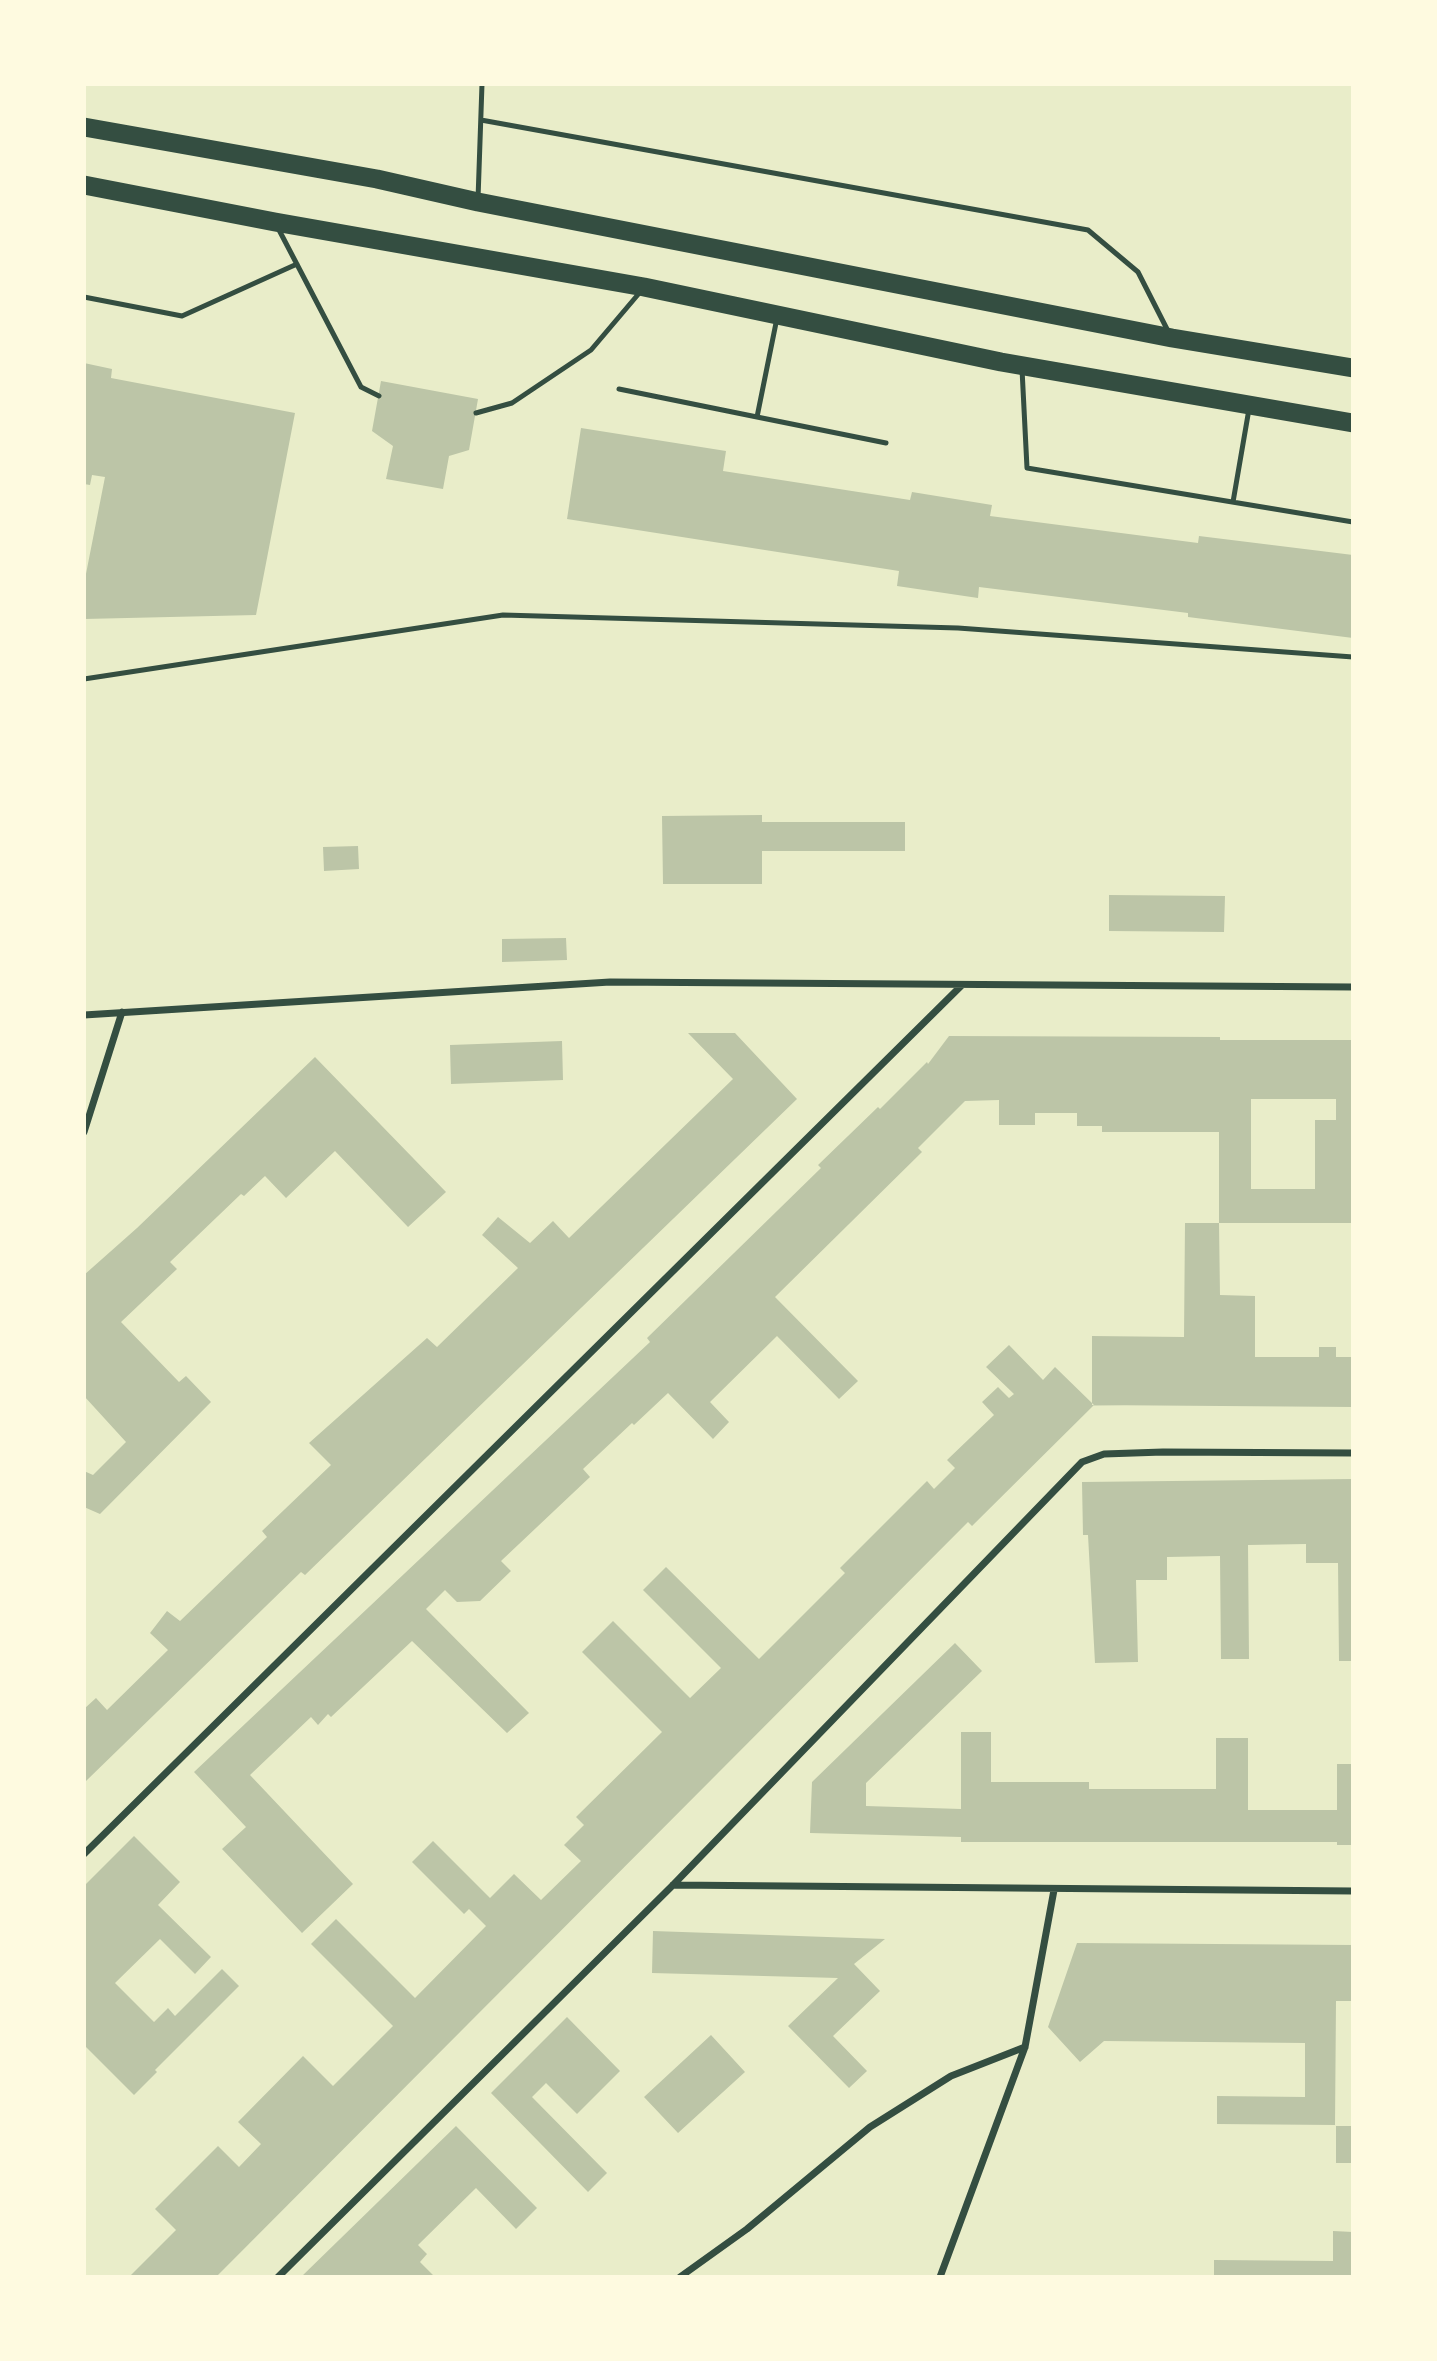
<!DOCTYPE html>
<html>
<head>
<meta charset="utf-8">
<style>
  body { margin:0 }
  #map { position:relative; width:1437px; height:2361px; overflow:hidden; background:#e9edc9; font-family:"DM Sans",sans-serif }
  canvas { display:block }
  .frame { position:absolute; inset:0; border:86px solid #fefae0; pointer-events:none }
</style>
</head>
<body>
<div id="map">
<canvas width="1437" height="2361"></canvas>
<div class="frame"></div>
</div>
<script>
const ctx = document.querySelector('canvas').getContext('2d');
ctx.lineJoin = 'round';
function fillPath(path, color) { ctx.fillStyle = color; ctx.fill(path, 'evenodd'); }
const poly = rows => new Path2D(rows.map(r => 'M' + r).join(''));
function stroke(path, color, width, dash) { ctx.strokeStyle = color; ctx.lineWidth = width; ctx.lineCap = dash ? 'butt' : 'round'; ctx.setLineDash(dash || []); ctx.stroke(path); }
fillPath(poly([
  [84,363,112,369,111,378,295,413,256,615,84,619,84,584,105,477,92,475,90,485,84,484],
  [381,381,478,399,469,450,449,456,443,489,386,479,393,446,372,431],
  [581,428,726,451,723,471,910,500,912,492,992,505,990,516,1198,543,1199,536,1353,555,1353,638,1188,617,1188,613,979,587,978,598,897,586,899,571,567,519],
  [762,815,762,822,905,822,905,851,762,851,762,884,663,884,662,816],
  [358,846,359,869,324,871,323,847],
  [1109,895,1225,896,1224,932,1109,931],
  [566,938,567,960,502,962,502,939],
  [688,1033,735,1033,797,1099,305,1575,301,1572,86,1781,84,1778,84,1709,96,1698,107,1710,168,1650,150,1633,167,1611,180,1621,267,1537,262,1531,331,1465,309,1443,427,1338,437,1347,518,1268,482,1235,498,1217,530,1243,553,1221,569,1238,733,1079],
  [949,1036,1220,1037,1220,1040,1353,1040,1353,1223,1219,1223,1220,1295,1255,1296,1255,1357,1319,1357,1319,1347,1336,1347,1336,1357,1353,1357,1353,1407,1092,1405,1092,1336,1184,1337,1185,1223,1219,1223,1219,1132,1102,1132,1102,1126,1077,1126,1077,1113,1035,1113,1035,1125,999,1125,999,1100,965,1101,918,1148,922,1152,775,1297,858,1381,839,1399,777,1336,710,1402,729,1422,713,1439,668,1393,634,1425,632,1423,583,1469,590,1477,501,1561,511,1571,480,1601,457,1602,445,1590,426,1609,529,1713,507,1733,412,1641,331,1717,328,1714,318,1725,311,1717,250,1775,353,1884,302,1933,222,1849,246,1827,194,1772,650,1342,647,1338,821,1168,818,1165,878,1107,880,1109,927,1062,928,1064],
  [1251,1099,1336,1099,1336,1120,1315,1120,1315,1189,1251,1189],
  [562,1041,563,1080,451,1084,450,1045],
  [315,1057,446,1192,408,1227,335,1151,286,1198,265,1176,244,1196,241,1194,170,1262,177,1269,121,1322,179,1382,186,1376,211,1402,100,1514,84,1507,84,1471,93,1475,126,1442,84,1396,84,1275,137,1228],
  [1009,1345,1043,1380,1055,1367,1094,1405,972,1526,968,1522,216,2277,129,2277,176,2230,155,2209,218,2146,239,2167,261,2144,238,2122,303,2056,333,2086,393,2026,311,1944,336,1919,415,1998,486,1926,469,1909,464,1914,412,1862,433,1841,490,1898,514,1874,541,1900,581,1861,564,1845,584,1825,576,1817,662,1732,582,1652,613,1621,690,1698,721,1668,643,1590,666,1567,759,1659,845,1573,840,1568,927,1481,934,1489,955,1468,947,1460,994,1415,982,1402,998,1387,1009,1398,1014,1394,986,1367],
  [1353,1479,1353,1661,1339,1661,1338,1563,1306,1563,1306,1544,1248,1545,1249,1659,1221,1659,1220,1556,1167,1557,1167,1580,1136,1580,1138,1662,1095,1663,1088,1535,1083,1535,1082,1482],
  [955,1643,982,1671,866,1783,866,1806,961,1809,961,1732,991,1732,991,1782,1089,1782,1089,1789,1216,1789,1216,1738,1248,1738,1248,1810,1337,1810,1337,1764,1353,1764,1353,1845,1337,1845,1337,1842,961,1842,961,1837,810,1833,812,1782],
  [134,1836,180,1882,158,1905,211,1957,195,1974,160,1939,115,1983,154,2022,168,2008,175,2016,222,1969,239,1986,155,2070,157,2072,134,2095,84,2045,84,1886],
  [653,1931,885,1939,854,1964,880,1991,833,2036,867,2071,849,2088,788,2026,838,1978,652,1973],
  [1077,1943,1353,1945,1353,2001,1336,2001,1335,2125,1217,2124,1217,2096,1305,2097,1305,2043,1104,2041,1080,2062,1048,2027],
  [567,2017,620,2071,577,2114,546,2083,532,2097,607,2173,588,2192,491,2093],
  [711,2035,745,2072,678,2133,644,2097],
  [456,2126,537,2208,516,2229,476,2188,418,2245,427,2254,420,2262,435,2277,301,2277],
  [1336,2126,1353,2126,1353,2163,1336,2163],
  [1333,2231,1353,2232,1353,2277,1214,2277,1214,2260,1333,2261]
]), '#bcc5a7');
stroke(poly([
  [481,120,1088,230,1138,272,1169,333],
  [478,199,482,84],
  [278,228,361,387,379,396],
  [84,297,182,316,297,264],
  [777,318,757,417,886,443],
  [1022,369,1027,468,1353,522],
  [619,389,757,417],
  [476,413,512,403,591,350,641,291],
  [1233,502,1249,409],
  [84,679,503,615,958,628,1353,657]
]), '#344e41', 5);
stroke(poly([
  [84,1015,610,982,1353,987],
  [84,1132,122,1012],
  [84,1854,962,985],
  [673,1885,1353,1891],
  [278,2277,673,1885,1082,1462,1104,1454,1163,1452,1353,1453],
  [680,2277,747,2229,870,2127,951,2076,1025,2047],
  [940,2277,1025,2047,1054,1890]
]), '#344e41', 7);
stroke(poly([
  [84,127,377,179,478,202,1172,338,1353,368],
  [84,185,275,222,644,287,1001,362,1353,423]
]), '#344e41', 19);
</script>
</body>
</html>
